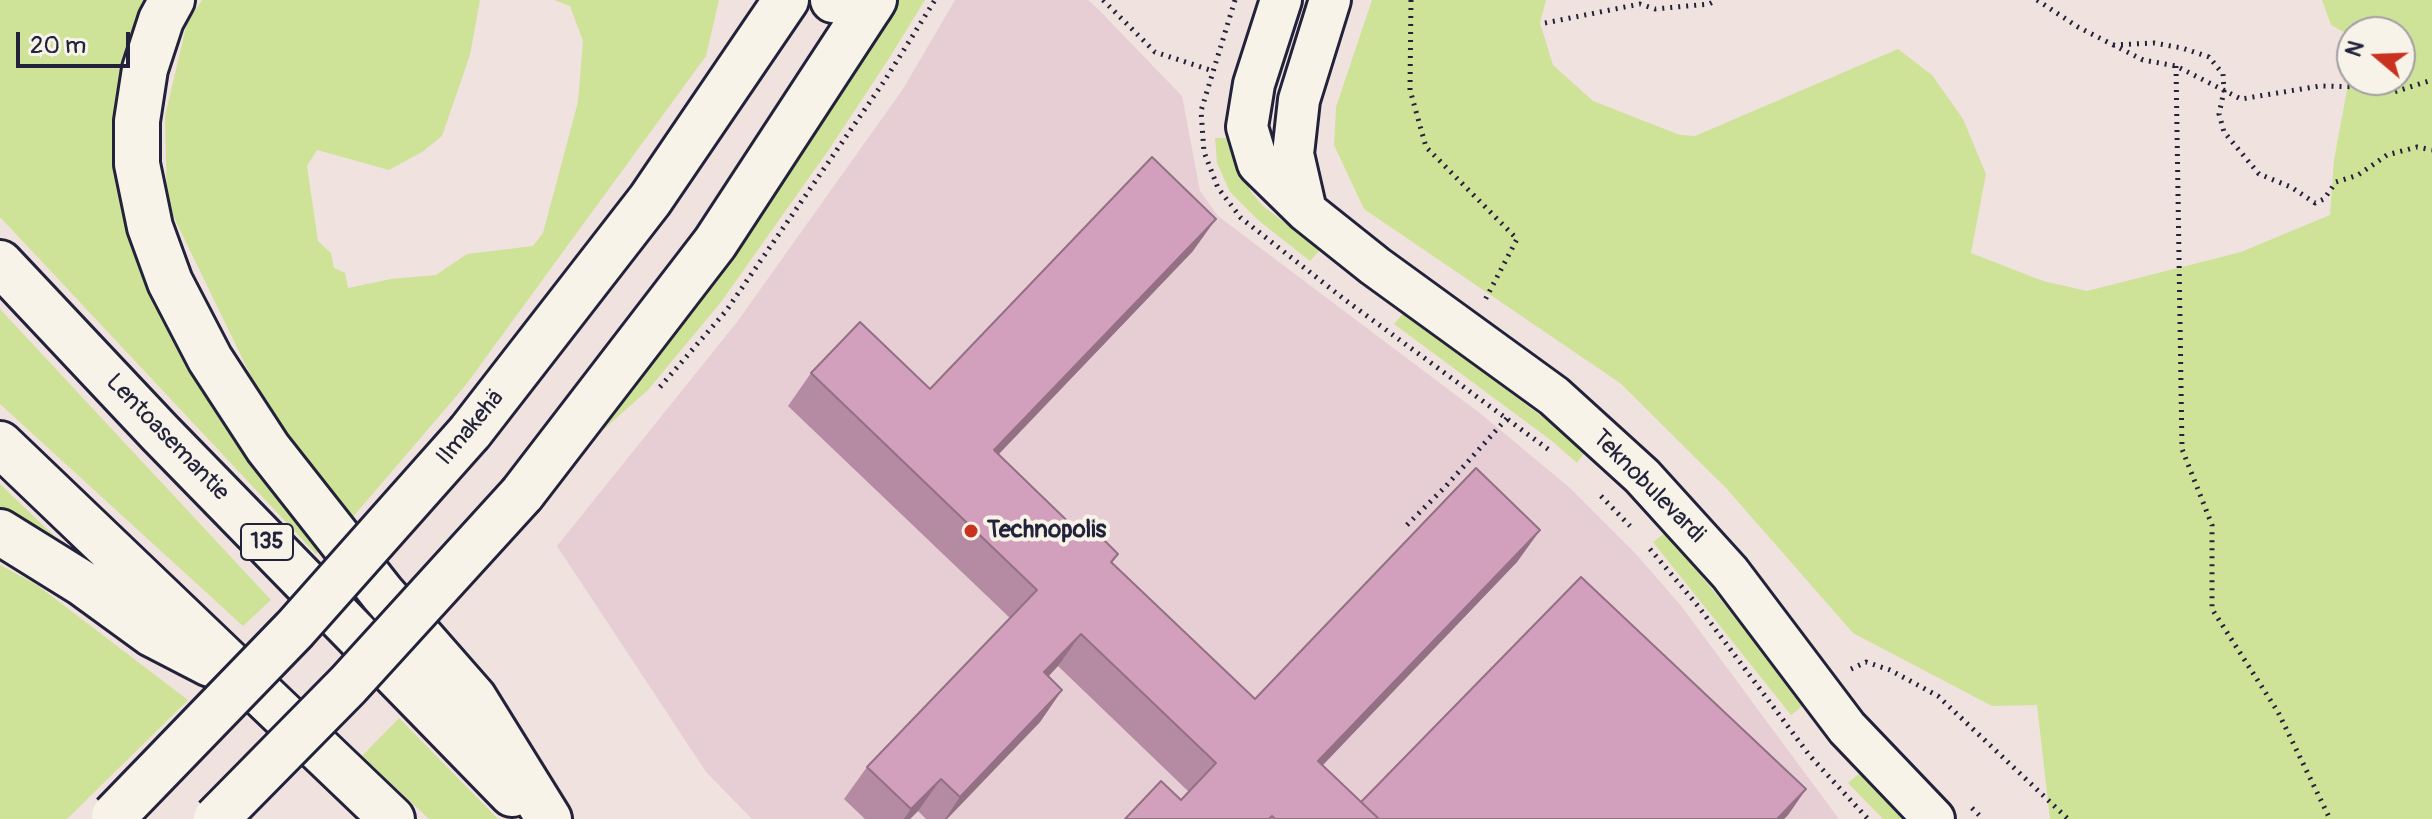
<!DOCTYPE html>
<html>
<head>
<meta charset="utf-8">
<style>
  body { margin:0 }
  #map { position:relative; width:2432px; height:819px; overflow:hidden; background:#f0e2df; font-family:Pangolin,sans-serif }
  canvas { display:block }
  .north { position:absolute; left:2336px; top:16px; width:80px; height:80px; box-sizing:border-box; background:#f7f3e8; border:2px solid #a29fa3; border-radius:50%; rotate:289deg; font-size:22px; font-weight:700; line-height:32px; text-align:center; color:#22223b }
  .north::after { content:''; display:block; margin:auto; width:28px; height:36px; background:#c8321e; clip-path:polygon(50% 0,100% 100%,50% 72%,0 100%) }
  .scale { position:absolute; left:16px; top:32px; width:114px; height:36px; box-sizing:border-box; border:4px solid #22223b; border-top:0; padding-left:10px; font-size:24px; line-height:28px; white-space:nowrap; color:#22223b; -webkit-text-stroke:6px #f7f3e8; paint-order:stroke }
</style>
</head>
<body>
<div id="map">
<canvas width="2432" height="819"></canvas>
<div class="north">N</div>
<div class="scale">20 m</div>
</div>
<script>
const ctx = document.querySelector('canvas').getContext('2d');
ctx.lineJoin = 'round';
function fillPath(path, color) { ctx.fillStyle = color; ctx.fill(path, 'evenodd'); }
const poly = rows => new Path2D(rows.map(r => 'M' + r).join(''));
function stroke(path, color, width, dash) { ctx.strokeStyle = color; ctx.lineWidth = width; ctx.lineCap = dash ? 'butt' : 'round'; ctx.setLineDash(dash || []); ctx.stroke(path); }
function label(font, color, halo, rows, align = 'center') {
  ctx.font = font + ' Pangolin,sans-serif'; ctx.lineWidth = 8; ctx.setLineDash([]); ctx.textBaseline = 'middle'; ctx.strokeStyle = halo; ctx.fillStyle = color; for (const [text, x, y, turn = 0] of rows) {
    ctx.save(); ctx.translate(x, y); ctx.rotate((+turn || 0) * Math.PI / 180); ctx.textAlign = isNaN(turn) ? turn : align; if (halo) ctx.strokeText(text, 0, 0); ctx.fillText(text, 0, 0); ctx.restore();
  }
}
fillPath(poly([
  [955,0,1088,0,1098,9,1182,96,1200,191,1218,216,1481,414,1570,488,1637,555,1682,607,1839,819,752,819,706,772,557,546,737,322,903,89]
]), '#e7ced5');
fillPath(poly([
  [0,0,152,0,131,238,162,316,235,430,324,546,316,554,0,217],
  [202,0,480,0,470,55,442,136,422,152,389,170,317,150,307,166,318,241,331,253,334,268,345,273,348,288,391,279,436,275,467,254,533,246,543,233,578,102,583,41,570,6,554,0,719,0,706,56,465,386,352,518,263,401,167,203,165,116,187,23],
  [899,0,925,0,888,60,830,148,721,302,648,390,604,429,604,423,719,272,800,159],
  [1372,0,1546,0,1540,23,1553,65,1593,101,1680,135,1695,136,1898,49,1932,75,1963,119,1986,174,1971,253,2043,281,2087,291,2241,252,2330,215,2334,160,2352,63,2352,80,2400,80,2400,32,2352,32,2352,37,2331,25,2322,0,2432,0,2432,819,2050,819,2037,705,1992,706,1853,633,1726,488,1620,383,1364,209,1334,145,1336,107],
  [1215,138,1233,138,1235,159,1251,192,1263,206,1320,250,1310,261,1258,220,1230,192,1217,163],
  [0,309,271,600,243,626,0,404],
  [1404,312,1586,450,1577,463,1552,441,1394,324],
  [0,484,73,554,0,511],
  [1666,532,1805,704,1791,715,1653,542],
  [0,565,37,585,188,700,67,819,0,819],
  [399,718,498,819,429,819,362,756],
  [1861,772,1907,819,1883,819,1848,783]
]), '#cee398');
const minor = poly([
  [1281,0,1254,84,1247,127,1258,164,1306,211,1375,266,1554,396,1642,476,1730,573,1847,728,1934,819],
  [1306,211,1293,154,1299,100,1330,0]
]);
const secondary = poly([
  [470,432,650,200,786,0],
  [522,494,715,243,874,0]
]);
const trunk = poly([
  [172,0,161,20,145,69,137,121,137,164,150,227,170,282,210,359,268,448,382,593,474,698,549,819],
  [833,0,870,6],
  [0,263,160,433,512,794],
  [0,444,392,819],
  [0,532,82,583,152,634,210,664]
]);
stroke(minor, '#22223b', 46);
stroke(secondary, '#22223b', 50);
stroke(trunk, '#22223b', 50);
stroke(poly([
  [1103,0,1155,52,1213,71],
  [1235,0,1201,111,1204,152,1218,188,1241,218,1344,299,1552,452],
  [1411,0,1410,90,1426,147,1517,239,1485,300],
  [2037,0,2078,27,2143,60,2176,66,2241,99,2320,86,2364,87,2394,92,2432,80],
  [1545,23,1640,4,1655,9,1709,4,1717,0],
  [2113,45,2154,43,2182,48,2209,57,2223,74,2224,91,2219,114,2224,132,2259,174,2291,187,2315,203,2324,199,2336,182,2358,175,2387,155,2417,147,2432,150],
  [2176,66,2182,449,2212,525,2212,609,2278,712,2330,819],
  [660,387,726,311,885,80,935,0],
  [1601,496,1630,526],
  [1407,525,1446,486,1508,417],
  [1650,549,1698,606,1810,756,1868,819],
  [1851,669,1866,662,1890,670,1938,696,2068,819],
  [1972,808,1983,819]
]), '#22223b', 5, [2, 6]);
stroke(minor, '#f7f3e8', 40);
stroke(secondary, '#f7f3e8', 44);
stroke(trunk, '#f7f3e8', 44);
const secondaryBridge = poly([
  [114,816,295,629,470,432],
  [216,819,348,685,522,494]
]);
stroke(secondaryBridge, '#22223b', 50, []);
stroke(secondaryBridge, '#f7f3e8', 44);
fillPath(poly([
  [1193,251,998,455,1086,539,1118,554,1112,563,1255,699,1540,530,1517,562,1323,765,1361,802,1806,789,1788,815,1784,819,1125,819,1181,800,1189,792,1058,666,1048,677,1062,690,1040,722,947,819,926,819,918,811,910,819,865,819,844,799,867,767,1010,618,788,406,811,373,930,389]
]), '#b58aa3');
fillPath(poly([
  [1216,219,1193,251,971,483,994,450],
  [1540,530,1517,562,1296,793,1318,761],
  [1081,634,1058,666,1021,705,1044,672],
  [1062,690,1040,722,947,819,945,819,960,797],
  [941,779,918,811,910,819,904,819,911,809],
  [1806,789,1788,815,1784,819,1777,819]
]), '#937084');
const building = poly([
  [1152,157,1216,219,994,450,1086,539,1095,531,1118,554,1111,562,1255,699,1476,468,1540,530,1318,761,1379,819,1275,819,1272,816,1269,819,1125,819,1161,781,1181,800,1216,763,1081,634,1044,672,1062,690,960,797,941,779,911,809,867,767,1037,590,811,373,860,322,930,389,1152,157],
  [1581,577,1806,789,1777,819,1379,819,1361,802,1581,577]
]);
fillPath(building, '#d2a0bd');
stroke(building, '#937084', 2);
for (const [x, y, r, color] of [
  [971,531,8,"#c8321e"]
]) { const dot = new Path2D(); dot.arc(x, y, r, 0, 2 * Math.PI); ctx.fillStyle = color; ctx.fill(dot); stroke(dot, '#f7f3e8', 3); }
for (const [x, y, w] of [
  [267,542,52]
]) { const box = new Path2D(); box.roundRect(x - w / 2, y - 18, w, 36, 6); ctx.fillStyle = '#f7f3e8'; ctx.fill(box); stroke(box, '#22223b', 2); }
label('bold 22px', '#22223b', null, [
  ["135",267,542]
]);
label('24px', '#22223b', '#f7f3e8', [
  ["Ilmakehä",471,428,-50],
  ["Lentoasemantie",167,438,46],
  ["Teknobulevardi",1648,487,45]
]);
label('bold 24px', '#22223b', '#f7f3e8', [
  ["Technopolis",987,531]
], 'left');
</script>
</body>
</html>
